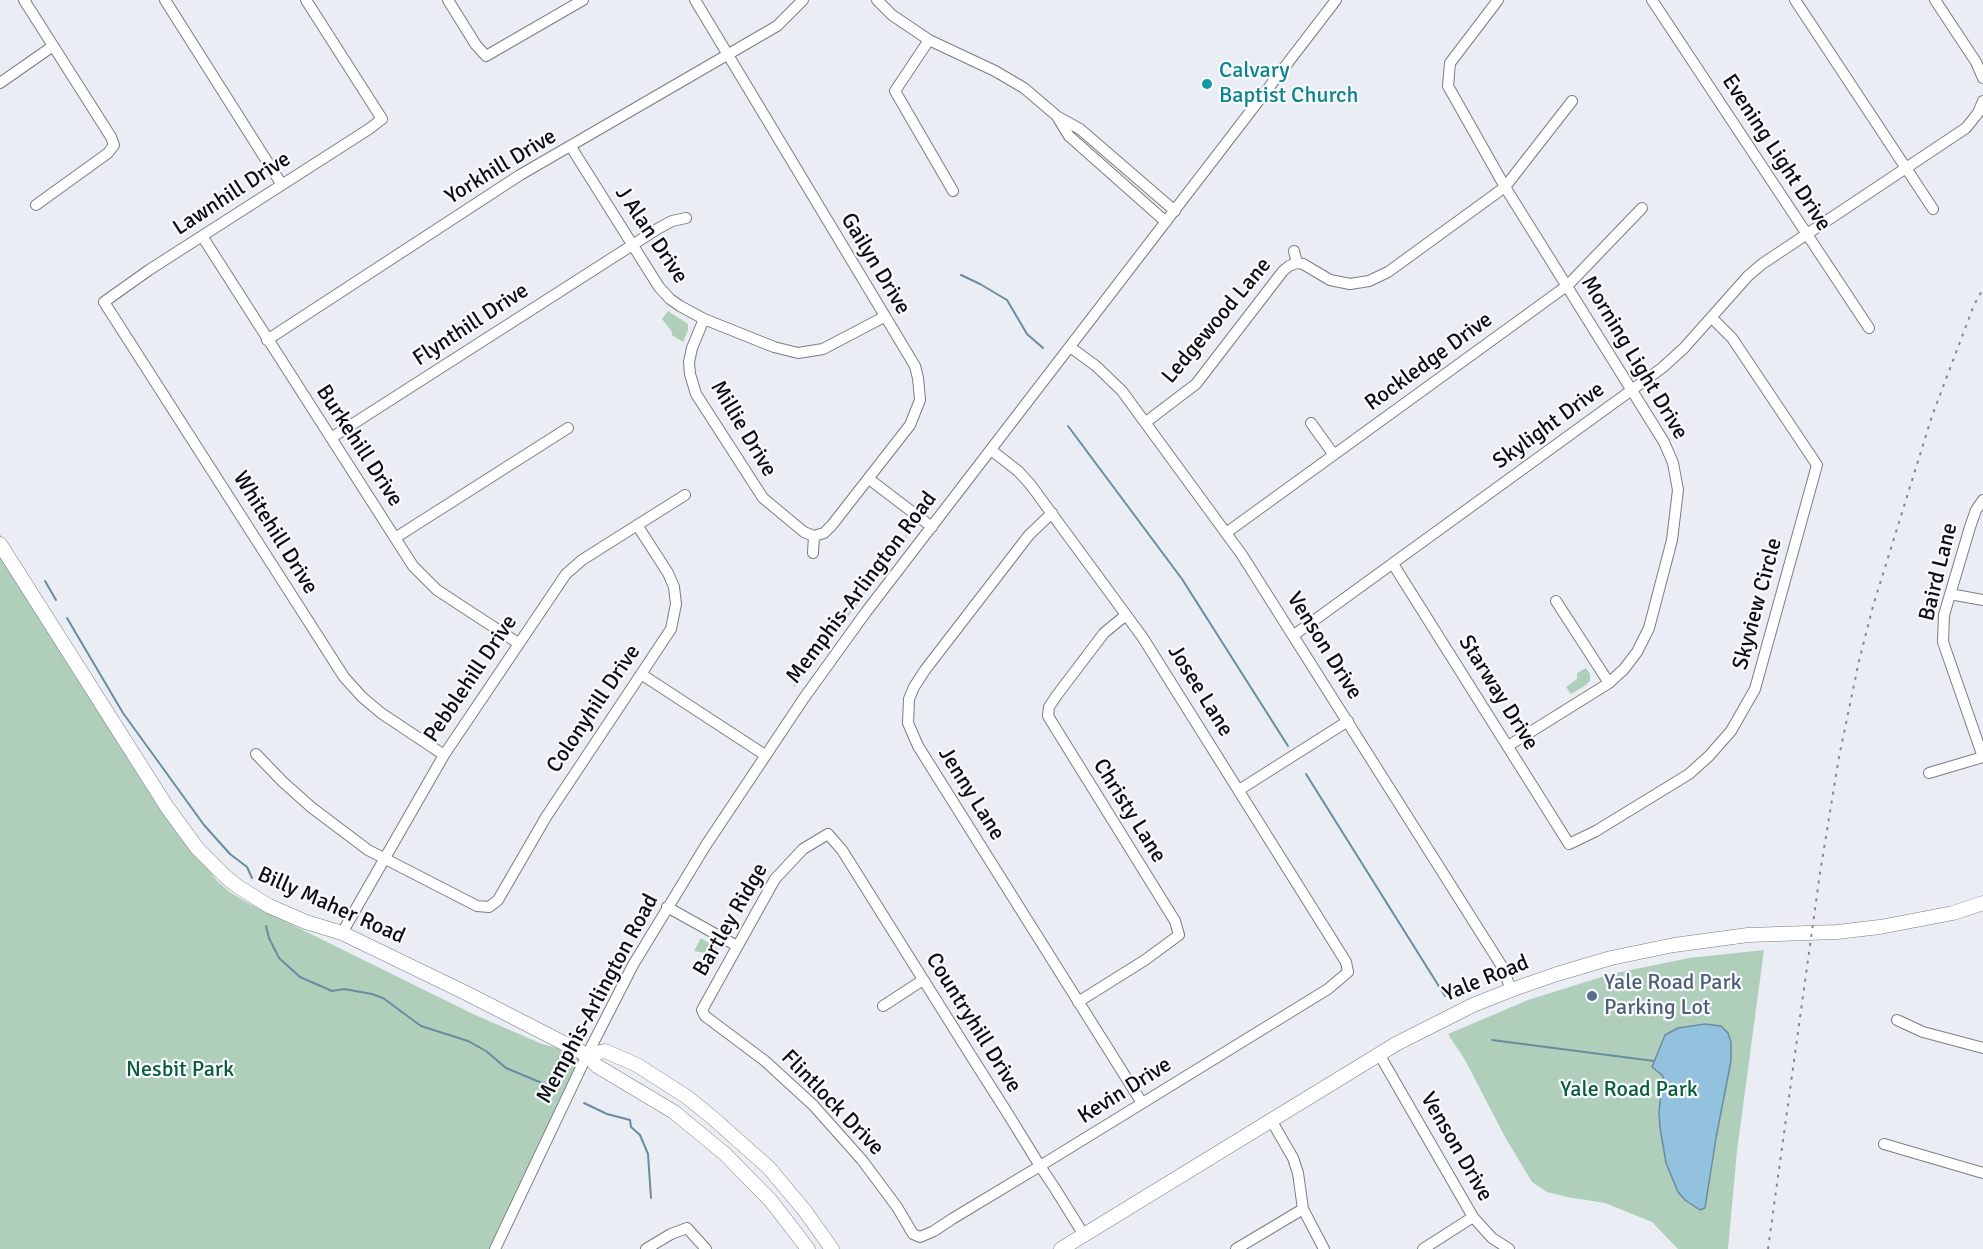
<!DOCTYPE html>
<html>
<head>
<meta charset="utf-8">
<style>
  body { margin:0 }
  canvas { display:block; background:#eaedf3 }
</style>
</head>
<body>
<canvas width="1983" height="1249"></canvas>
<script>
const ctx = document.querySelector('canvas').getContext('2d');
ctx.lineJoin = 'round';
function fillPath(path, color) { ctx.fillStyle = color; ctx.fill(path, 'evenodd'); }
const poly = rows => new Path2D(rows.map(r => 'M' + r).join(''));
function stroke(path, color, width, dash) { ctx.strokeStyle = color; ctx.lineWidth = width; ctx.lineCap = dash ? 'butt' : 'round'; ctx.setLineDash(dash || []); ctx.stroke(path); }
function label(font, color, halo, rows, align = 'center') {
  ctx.font = font + ' Signika,sans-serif'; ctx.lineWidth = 4.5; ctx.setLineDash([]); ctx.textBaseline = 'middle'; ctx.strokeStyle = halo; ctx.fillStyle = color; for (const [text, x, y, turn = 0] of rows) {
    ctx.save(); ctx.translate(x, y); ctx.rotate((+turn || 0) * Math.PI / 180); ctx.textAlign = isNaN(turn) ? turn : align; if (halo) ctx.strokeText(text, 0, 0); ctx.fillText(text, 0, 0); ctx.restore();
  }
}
fillPath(poly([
  [668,311,688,324,688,330,683,342,672,335,672,332,662,319],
  [909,528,906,539,795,687,793,686,905,538,907,529],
  [0,534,200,858,217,881,231,893,250,904,473,1014,542,1044,588,1056,495,1249,0,1249],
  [1586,668,1590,674,1590,681,1586,685,1571,694,1566,687,1577,679,1577,673],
  [701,938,718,949,719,956,715,965,707,960,708,957,705,953,694,951],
  [1764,950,1737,1151,1728,1249,1678,1249,1652,1222,1605,1203,1567,1197,1547,1192,1532,1182,1505,1137,1465,1060,1448,1034,1528,1000,1611,974,1689,958]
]), '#afcfbb');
const water = poly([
  [1705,1024,1721,1026,1728,1033,1731,1042,1731,1061,1716,1138,1705,1208,1700,1210,1685,1200,1678,1192,1666,1163,1660,1128,1659,1112,1663,1076,1652,1067,1665,1035,1678,1028,1705,1024]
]);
fillPath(water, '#92c2dd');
stroke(water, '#6a8ca0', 1.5);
stroke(poly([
  [961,275,980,284,1007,300,1027,334,1043,348],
  [1068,426,1182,579,1288,746],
  [45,581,56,600],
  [67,618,123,713,204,825,230,854,247,867,252,878],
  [1306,774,1445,996],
  [266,926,269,938,279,958,300,977,332,991,344,989,372,994,383,998,421,1026,468,1041,486,1051,506,1068,554,1088],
  [1492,1040,1654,1061],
  [584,1103,607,1114,630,1120,631,1127,640,1135,648,1154,651,1198]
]), '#6a8ca0', 2);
const minor = poly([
  [24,0,111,137,114,145,108,153,36,205],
  [165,0,282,185],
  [306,0,382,119,369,129,149,270,104,302,344,677,362,697,381,713,444,755],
  [448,0,476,45,486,56,583,0],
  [695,0,915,366,918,378,920,400,910,425,832,525,824,533,814,536],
  [877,0,892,15,929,40,995,71,1024,88,1058,117,1080,129,1175,211],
  [1498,0,1450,63,1448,86,1505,187,1664,442,1673,463,1678,490,1672,540,1649,628,1637,652,1624,669,1609,683,1508,746],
  [1652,0,1869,328],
  [1795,0,1933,209],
  [1935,0,1976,62,1983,78],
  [929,40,895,91,953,191],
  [0,83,53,46],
  [1058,118,1069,136,1166,222],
  [571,147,659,287,670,299,680,306,704,319,774,347,798,353,823,349,884,317],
  [202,236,413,566,437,590,518,643],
  [1294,251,1297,263],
  [704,319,692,348,689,362,690,374,696,394,763,498,804,532,814,536],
  [267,340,520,175,777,26,803,0],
  [1070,347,1096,366,1122,391,1242,555,1503,968,1511,990],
  [1146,422,1196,384,1283,271,1289,266,1297,263,1303,264,1330,280,1350,284,1369,281,1388,272,1505,187,1572,101],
  [1311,423,1334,455],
  [331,438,659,228,672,221,686,218],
  [991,450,1018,471,1030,484,1143,638,1346,962,1348,972,1328,989,1040,1166,952,1219,934,1231,920,1237,913,1234,897,1207,862,1160,813,1105,765,1061,705,1016,702,1010,775,879,803,849,828,834,842,850,968,1051,987,1081,1008,1114,1040,1166,1054,1187,1084,1235],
  [869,479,932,527],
  [1052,513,1029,535,925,670,914,687,909,699,908,723,918,746,1142,1103],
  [1226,533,1568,285,1642,208],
  [395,538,568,428],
  [813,553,814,536],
  [1393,564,1569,844,1596,831,1689,774,1709,756,1731,731,1755,689,1817,465,1732,338,1712,318],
  [1950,594,1983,600],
  [1556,601,1609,683],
  [1294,635,1662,368,1684,348,1748,276,1762,264,1966,128,1978,113,1983,101],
  [641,674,765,755],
  [256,754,283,782,311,807,368,850,477,906,489,907],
  [1983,757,1943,642,1944,615,1970,527,1976,510,1983,500],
  [1929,773,1983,757],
  [1239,790,1348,721],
  [489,907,498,900,546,817,671,629,676,604,674,587,668,573,637,525],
  [667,907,737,946],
  [342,933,444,755,566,574,582,560,685,495],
  [1078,1002,1145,960,1179,935,1175,921,1048,716,1049,707,1057,695,1104,633,1126,615],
  [883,1006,923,980],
  [1897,1020,1923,1032,1983,1048],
  [1379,1054,1473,1217,1492,1238,1509,1249],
  [1271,1120,1293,1158,1298,1173,1303,1209,1324,1249],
  [1884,1144,1983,1173],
  [495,1249,587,1055,633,965,706,845,804,698,866,612,1336,0],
  [646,1249,671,1234,687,1228,706,1249],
  [1236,1249,1303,1209],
  [1423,1249,1473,1217]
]);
const major = poly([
  [0,544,167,807,197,848,226,877,237,886,269,906,306,922,342,933,466,993,587,1055,597,1066,674,1112,725,1154,771,1201,808,1249],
  [587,1055,605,1051,637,1065,687,1097,714,1119,769,1168,805,1211,832,1249],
  [1061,1249,1396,1044,1473,1005,1511,990,1557,974,1611,958,1674,945,1748,935,1837,932,1880,927,1953,913,1983,903]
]);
stroke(minor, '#7a7d82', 12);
stroke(major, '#7a7d82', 15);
stroke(minor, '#fff', 10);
stroke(major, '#fff', 14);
stroke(poly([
  [1768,1249,1820,873,1839,757,1859,661,1873,606,1932,416,1974,305,1983,289]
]), '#85878b', 2, [3, 6]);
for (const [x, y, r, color] of [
  [1207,84,6,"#0f9aa8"],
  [1592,996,6,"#5c6f8a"]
]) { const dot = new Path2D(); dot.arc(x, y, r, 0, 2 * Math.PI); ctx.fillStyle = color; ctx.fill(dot); stroke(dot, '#f8fafe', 2); }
label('22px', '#0d838f', '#f8fafe', [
  ["Calvary",1219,71],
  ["Baptist Church",1219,96]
], 'left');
label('22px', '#0d0e10', '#f8fafe', [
  ["Evening Light Drive",1776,153,57],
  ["Yorkhill Drive",501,167,-31],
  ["Lawnhill Drive",232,194,-33],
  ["J Alan Drive",651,235,56],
  ["Gailyn Drive",875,264,59],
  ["Ledgewood Lane",1217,321,-50],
  ["Flynthill Drive",471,325,-33],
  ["Morning Light Drive",1634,358,59],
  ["Rockledge Drive",1429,362,-36],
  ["Skylight Drive",1549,426,-36],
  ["Millie Drive",743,429,59],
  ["Burkehill Drive",359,446,57],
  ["Whitehill Drive",275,533,58],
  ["Baird Lane",1939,572,-76],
  ["Memphis-Arlington Road",862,588,-53],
  ["Skyview Circle",1758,604,-75],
  ["Venson Drive",1324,646,58],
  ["Pebblehill Drive",471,679,-56],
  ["Josee Lane",1200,691,58],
  ["Starway Drive",1498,693,58],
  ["Colonyhill Drive",594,709,-56],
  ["Jenny Lane",971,794,58],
  ["Christy Lane",1129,811,58],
  ["Billy Maher Road",331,906,24],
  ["Bartley Ridge",731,920,-60],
  ["Yale Road",1486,979,-22],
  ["Memphis-Arlington Road",598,999,-62],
  ["Countryhill Drive",973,1023,58],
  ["Kevin Drive",1125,1091,-32],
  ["Flintlock Drive",832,1103,46],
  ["Venson Drive",1456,1147,60]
]);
label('22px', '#4e5e75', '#f8fafe', [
  ["Yale Road Park",1604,983],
  ["Parking Lot",1604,1008]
], 'left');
label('22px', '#095b39', '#f8fafe', [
  ["Nesbit Park",180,1070],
  ["Yale Road Park",1629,1090]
]);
</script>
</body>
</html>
